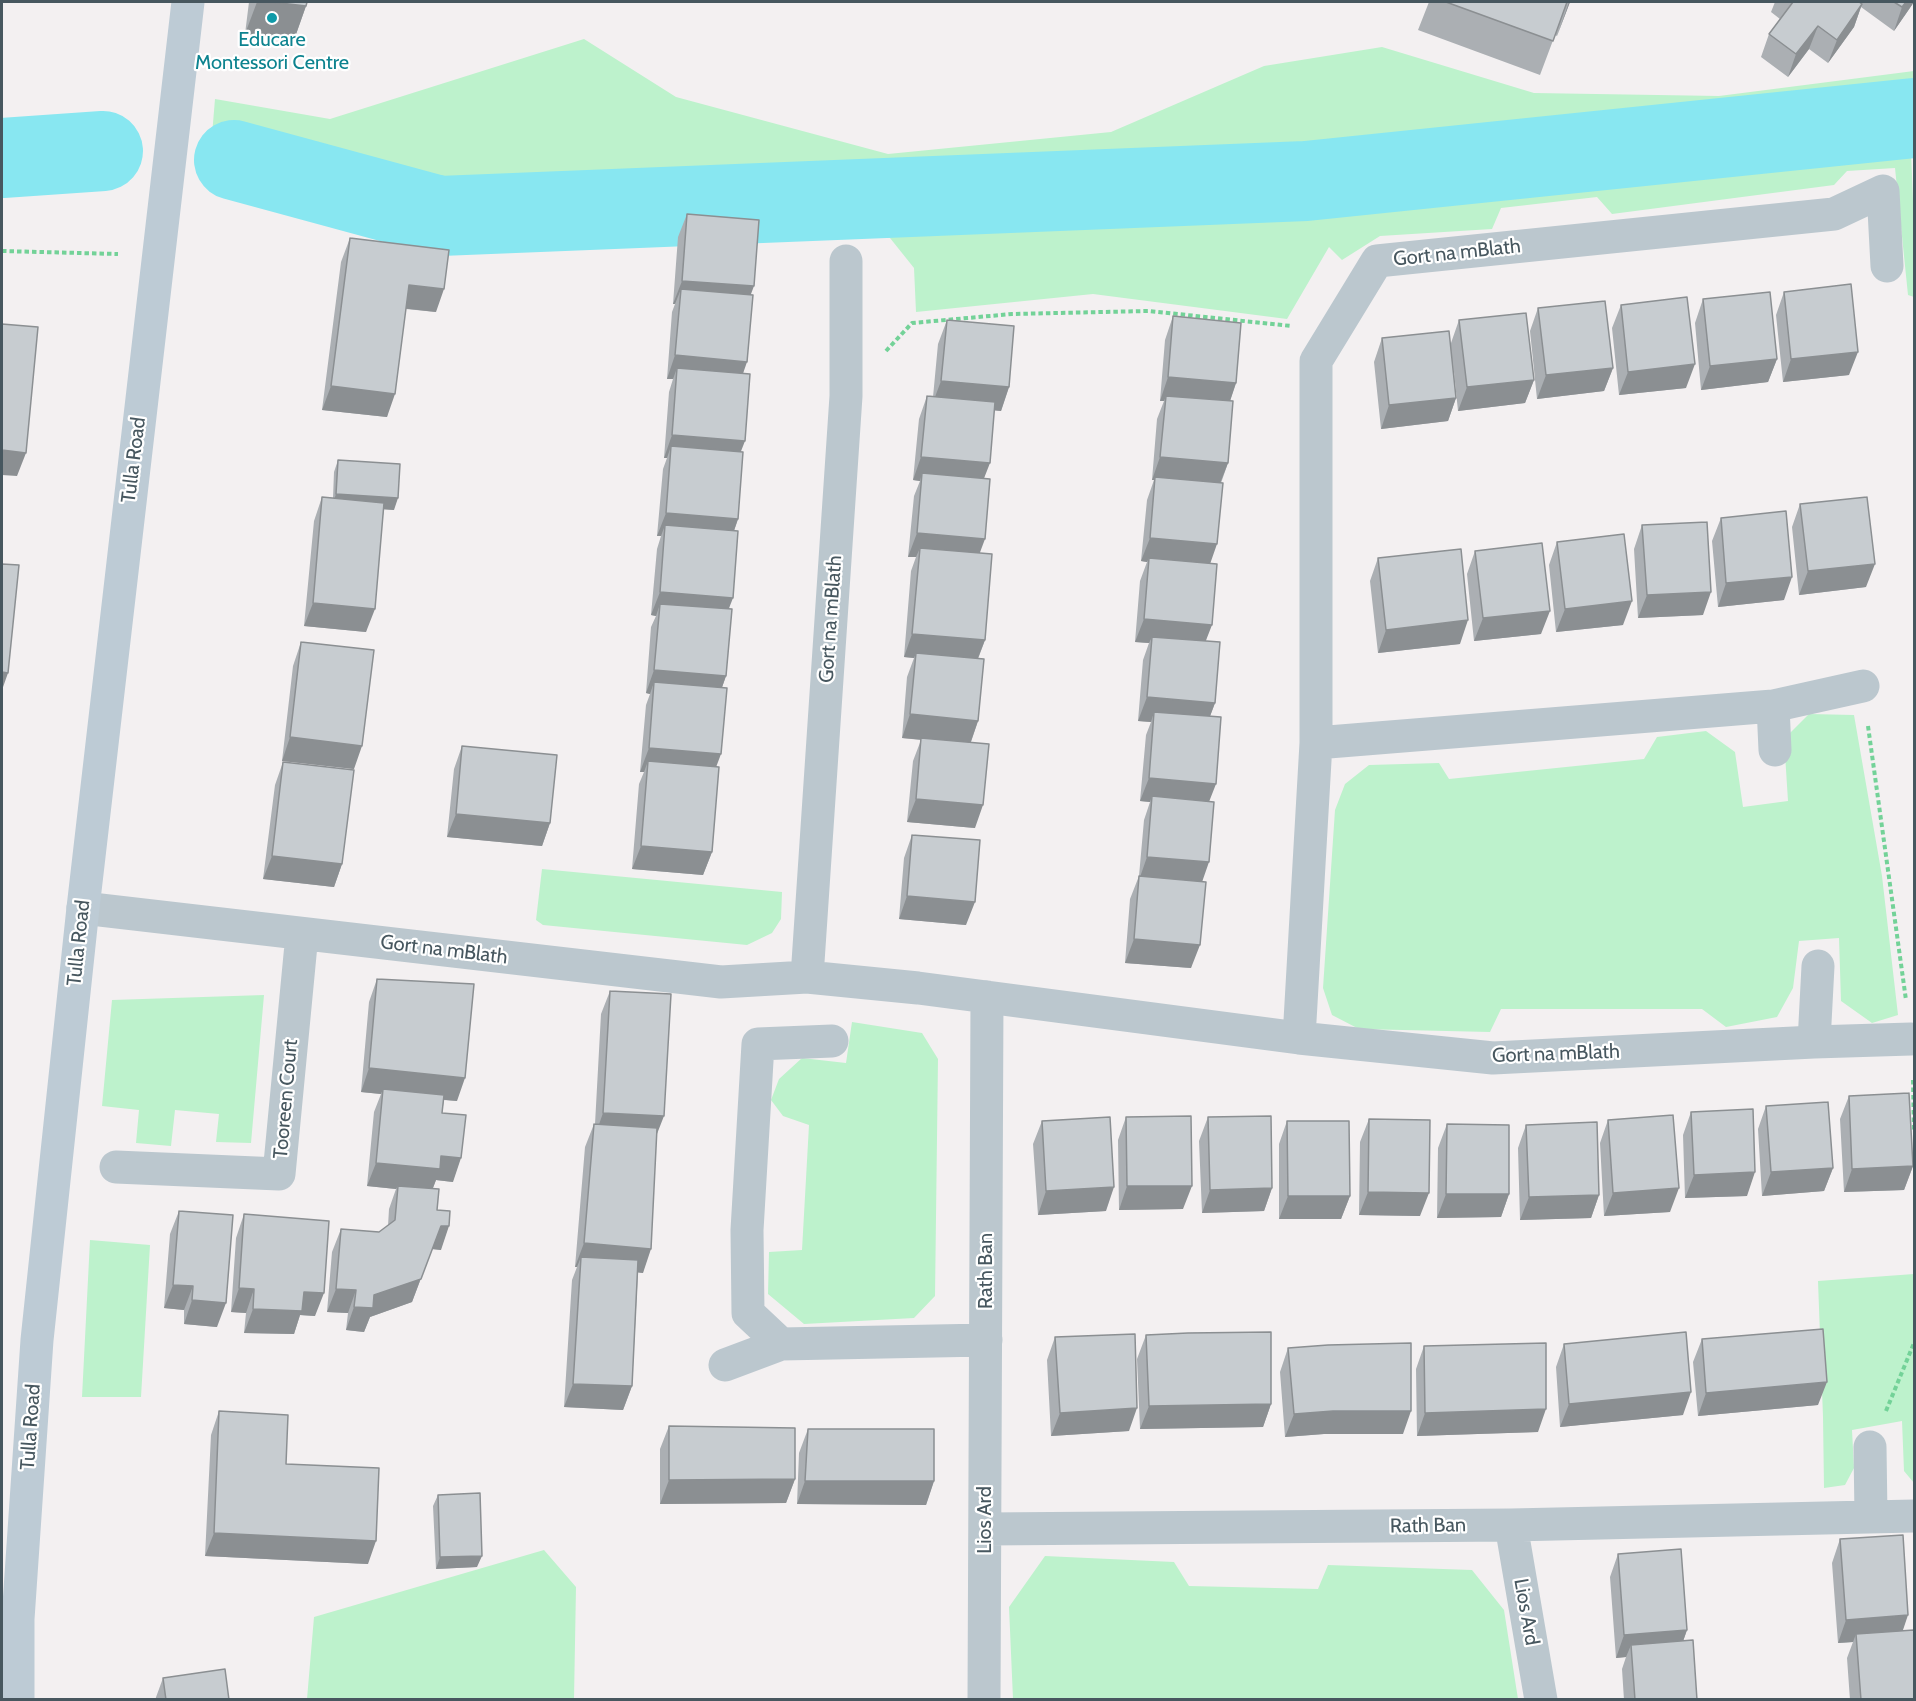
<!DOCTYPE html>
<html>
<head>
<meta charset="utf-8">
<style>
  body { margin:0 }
  #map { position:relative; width:1916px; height:1701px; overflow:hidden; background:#f3f0f1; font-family:Cabin,sans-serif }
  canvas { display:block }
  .frame { position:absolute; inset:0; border:3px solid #47575f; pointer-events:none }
</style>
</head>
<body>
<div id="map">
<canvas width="1916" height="1701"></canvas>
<div class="frame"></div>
</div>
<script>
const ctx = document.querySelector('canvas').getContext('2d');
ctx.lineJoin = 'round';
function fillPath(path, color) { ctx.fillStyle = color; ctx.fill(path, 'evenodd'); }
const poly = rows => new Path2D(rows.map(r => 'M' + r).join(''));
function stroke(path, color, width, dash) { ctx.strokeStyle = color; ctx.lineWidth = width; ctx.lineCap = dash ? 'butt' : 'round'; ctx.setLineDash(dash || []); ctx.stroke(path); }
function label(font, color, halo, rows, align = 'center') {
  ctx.font = font + ' Cabin,sans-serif'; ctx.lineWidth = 4.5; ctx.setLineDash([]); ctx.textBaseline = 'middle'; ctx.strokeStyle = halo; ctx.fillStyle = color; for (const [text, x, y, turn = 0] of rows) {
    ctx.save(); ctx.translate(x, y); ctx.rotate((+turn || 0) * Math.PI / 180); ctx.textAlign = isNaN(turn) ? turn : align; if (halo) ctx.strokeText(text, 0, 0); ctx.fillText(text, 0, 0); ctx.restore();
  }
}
fillPath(poly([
  [584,39,676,97,888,154,1111,132,1264,66,1382,47,1534,93,1719,96,1914,71,1914,136,1016,200,1911,150,1914,226,1914,297,1908,295,1895,168,1847,171,1834,185,1612,214,1597,197,1501,208,1492,229,1380,236,1342,260,1329,247,1287,319,1093,294,916,312,914,268,890,238,841,229,805,236,796,216,438,241,216,186,212,135,215,99,330,119],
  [1809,714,1854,715,1882,876,1898,1015,1872,1023,1841,1001,1839,938,1799,941,1793,988,1777,1017,1726,1027,1702,1009,1501,1009,1490,1032,1359,1029,1332,1015,1323,988,1335,810,1345,784,1369,765,1439,763,1449,779,1644,759,1657,737,1706,731,1735,752,1743,807,1788,801,1785,754,1790,733],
  [542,869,782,892,781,919,772,933,747,945,543,925,536,920],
  [264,995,251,1143,216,1142,219,1114,175,1110,171,1146,136,1143,139,1110,102,1106,112,1000],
  [852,1022,922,1033,938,1059,935,1296,914,1318,804,1324,768,1294,769,1252,802,1250,809,1125,783,1116,771,1100,779,1079,802,1058,846,1063],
  [90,1240,150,1245,141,1397,82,1397],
  [1914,1274,1914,1483,1904,1471,1902,1421,1852,1430,1854,1468,1845,1485,1824,1488,1823,1417,1818,1281],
  [544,1550,576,1587,574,1699,307,1699,314,1617],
  [1045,1556,1174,1562,1189,1586,1318,1589,1328,1565,1472,1570,1504,1610,1518,1699,1013,1699,1009,1607]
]), '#bdf2cc');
stroke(poly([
  [2,158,103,151],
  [234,160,440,216,1306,181,1914,118]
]), '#88e7f1', 80);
stroke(poly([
  [2,251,118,254],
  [886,351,912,323,1012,314,1149,311,1291,326],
  [1868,726,1906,1000],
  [1913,1080,1914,1132],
  [1886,1411,1914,1343]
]), '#73d298', 4, [4.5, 3]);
stroke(poly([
  [1773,706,1775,750],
  [1316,743,1773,706,1863,686],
  [83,908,721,982,807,977,846,396,846,261],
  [807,977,918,988,1299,1038,1316,743,1316,361,1377,261,1834,214,1883,191,1887,266],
  [1299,1038,1493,1058,1814,1042,1911,1039],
  [832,1041,758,1044,747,1230,748,1313,781,1344,986,1340],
  [1814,1042,1818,966],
  [116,1167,279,1174,302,934],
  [725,1365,781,1344],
  [1870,1447,1871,1516],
  [1511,1525,1541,1700],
  [985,1529,1511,1525,1914,1516],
  [984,1700,987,997]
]), '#bbc7ce', 33);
stroke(poly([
  [18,1700,18,1619,37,1340,83,908,188,2]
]), '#bdcbd5', 33);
fillPath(poly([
  [249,2,307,2,306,6,294,40,245,34],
  [1429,2,1570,2,1557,36,1555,35,1540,75,1418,30],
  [1775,2,1914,2,1894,31,1861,7,1854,27,1828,63,1809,49,1788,77,1761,57,1769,34,1780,19,1771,12],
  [687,214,751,295,743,374,738,519,734,531,729,609,726,676,722,687,716,766,712,852,703,875,632,869,639,784,644,772,640,772,646,705,650,694,646,693,651,627,656,616,651,615,657,549,661,536,657,536,663,469,667,458,664,458,669,392,673,379,667,379,672,312,675,304,673,304,678,237],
  [350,238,436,312,406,309,387,417,322,410,341,262],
  [1784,292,1849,375,1783,382,1776,315],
  [1703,299,1777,359,1768,382,1701,390,1695,323],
  [1621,305,1686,388,1619,395,1612,328],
  [1538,308,1613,368,1604,391,1537,399,1530,331],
  [1173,316,1236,383,1230,401,1228,463,1221,483,1210,563,1206,641,1215,703,1210,716,1209,801,1202,882,1191,968,1125,963,1130,899,1139,876,1144,820,1150,802,1140,801,1146,735,1151,722,1138,721,1143,660,1149,643,1135,642,1140,581,1147,562,1141,561,1147,500,1154,480,1152,480,1157,419,1164,401,1160,401,1165,340],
  [947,320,1009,387,1001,411,994,410,984,478,980,553,985,640,978,659,978,721,971,742,975,828,907,822,913,761,921,740,902,738,907,677,914,658,904,657,911,571,916,557,908,557,914,496,920,481,913,480,919,419,927,396,933,397,938,344],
  [1459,320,1534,380,1525,403,1458,411,1453,362,1456,398,1448,421,1381,429,1374,362,1382,338,1451,343],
  [338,460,394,510,384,509,366,632,304,626,314,521,322,497,333,498,334,472],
  [1800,504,1866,587,1799,595,1792,527],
  [1721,518,1784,600,1718,607,1712,541],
  [1642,525,1703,615,1638,618,1634,549],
  [1557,542,1623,625,1556,632,1549,565],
  [1475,551,1541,634,1474,641,1467,574],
  [1378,558,1460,644,1378,653,1370,581],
  [301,642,354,769,282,761,293,666],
  [462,746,550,823,542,846,447,837,454,769],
  [283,762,342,864,334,887,263,879,275,785],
  [912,835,966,925,899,919,904,858],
  [377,979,457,1101,444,1100,442,1113,453,1182,436,1180,433,1188,437,1210,441,1250,432,1249,412,1302,370,1317,364,1332,346,1330,348,1313,327,1312,332,1252,341,1229,379,1232,388,1226,389,1209,396,1189,367,1186,374,1112,381,1094,361,1092,369,1002],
  [610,991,657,1134,643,1273,638,1272,632,1386,623,1410,564,1407,572,1280,577,1267,575,1267,585,1147,594,1124,595,1124,601,1014],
  [1849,1096,1913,1166,1904,1190,1844,1192,1840,1119],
  [1766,1106,1833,1168,1824,1191,1762,1196,1758,1129],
  [1691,1112,1747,1196,1685,1198,1683,1135],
  [1126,1117,1183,1209,1119,1210,1118,1140],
  [1208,1117,1272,1188,1264,1211,1202,1213,1199,1141],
  [1369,1119,1420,1216,1359,1215,1360,1142],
  [1608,1120,1670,1212,1604,1216,1600,1143],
  [1042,1121,1106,1211,1038,1215,1033,1144],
  [1287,1121,1350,1196,1341,1219,1279,1219,1279,1144],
  [1447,1124,1509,1194,1501,1217,1437,1218,1438,1148],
  [1526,1125,1599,1195,1591,1218,1520,1220,1518,1148],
  [179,1211,217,1327,184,1324,184,1310,164,1308,170,1234],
  [244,1214,315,1316,300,1315,294,1334,244,1333,246,1313,231,1312,236,1238],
  [1146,1335,1271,1404,1263,1427,1140,1429,1137,1359],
  [1055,1337,1129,1431,1051,1436,1047,1360],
  [1702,1339,1818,1405,1698,1416,1693,1362],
  [1564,1344,1683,1415,1560,1427,1556,1367],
  [1424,1346,1538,1432,1417,1436,1416,1369],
  [1288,1348,1403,1434,1324,1434,1285,1437,1280,1372],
  [219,1411,286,1464,368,1564,205,1556,211,1435],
  [669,1426,795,1479,786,1503,660,1504,660,1449],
  [808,1429,934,1481,926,1505,797,1504,799,1453],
  [438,1495,477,1567,436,1569,433,1506],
  [1840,1539,1903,1631,1914,1700,1850,1700,1847,1658,1853,1642,1838,1643,1832,1563],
  [1618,1554,1687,1630,1683,1641,1697,1700,1624,1700,1622,1669,1626,1657,1616,1658,1610,1577],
  [163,1678,229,1700,155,1700]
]), '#abafb3');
fillPath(poly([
  [257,2,272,2,306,6,294,40,245,34],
  [1569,2,1570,2,1557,36],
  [1906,2,1914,2,1894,31,1902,7],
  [1862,4,1854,27,1828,63,1837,40],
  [1818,26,1809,49,1788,77,1796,54],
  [682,281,754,286,745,310,681,289,675,304,673,304],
  [409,285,444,289,436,312,400,308],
  [1858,352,1849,375,1783,382,1791,359],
  [675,355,747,362,739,385,677,368,673,379,667,379],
  [1777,359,1768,382,1701,390,1710,366],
  [1695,364,1686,388,1619,395,1628,372],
  [1613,368,1604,391,1537,399,1546,375],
  [1168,377,1236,383,1228,407,1166,396,1164,401,1160,401],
  [1534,380,1525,403,1458,411,1467,387],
  [941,381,1009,387,1001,411,932,405],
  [331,386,395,394,387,417,322,410],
  [1456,398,1448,421,1381,429,1389,405],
  [672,435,745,441,736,464,671,446,667,458,664,458],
  [2,450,26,453,17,476,2,475],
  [921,457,990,463,981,486,922,473,920,481,913,480],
  [1160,457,1228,463,1219,486,1155,477,1154,480,1152,480],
  [336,494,398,498,394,510,332,506],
  [666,513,738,519,730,542,665,525,661,536,657,536],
  [917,533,985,539,976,563,920,548,916,557,908,557],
  [1150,538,1217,544,1209,567,1149,558,1147,562,1141,561],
  [1875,564,1866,587,1799,595,1808,571],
  [1792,577,1784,600,1718,607,1726,583],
  [660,592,733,598,724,621,660,604,656,616,651,615],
  [1711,592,1703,615,1638,618,1647,595],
  [1632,601,1623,625,1556,632,1565,609],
  [313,603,375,609,366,632,304,626],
  [1550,611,1541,634,1474,641,1483,618],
  [1144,619,1212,625,1203,648,1152,637,1149,643,1135,642],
  [1468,620,1460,644,1378,653,1386,630],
  [912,634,985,640,976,663,916,653,914,658,904,657],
  [654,670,726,676,718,699,654,682,650,694,646,693],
  [2,672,8,673,2,690],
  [1147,697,1215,703,1206,727,1154,712,1151,722,1138,721],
  [910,714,978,721,970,744,902,738],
  [290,737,362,746,354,769,282,761],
  [649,748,721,754,712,778,648,761,644,772,640,772],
  [1149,778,1216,784,1207,807,1152,796,1150,802,1140,801],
  [916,799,983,805,975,828,907,822],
  [456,814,550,823,542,846,447,837],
  [641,846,712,852,703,875,632,869],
  [272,856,342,864,334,887,263,879],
  [1147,857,1209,862,1201,885,1139,880],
  [907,896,975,902,966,925,899,919],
  [1134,939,1200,945,1191,968,1125,963],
  [369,1068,465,1078,457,1101,382,1094,383,1089,381,1094,361,1092],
  [603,1113,664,1116,655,1139,595,1136],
  [441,1156,461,1158,453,1182,436,1180,431,1193,398,1186,396,1189,367,1186,376,1163],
  [1913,1166,1904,1190,1844,1192,1852,1169],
  [1833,1168,1824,1191,1762,1196,1771,1172],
  [1755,1172,1747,1196,1685,1198,1694,1175],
  [1127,1186,1192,1186,1183,1209,1119,1210],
  [1114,1187,1106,1211,1038,1215,1046,1191],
  [1272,1188,1264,1211,1202,1213,1210,1190],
  [1679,1188,1670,1212,1604,1216,1613,1193],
  [1368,1192,1429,1193,1420,1216,1359,1215],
  [1446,1194,1509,1194,1501,1217,1437,1218],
  [1599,1195,1591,1218,1520,1220,1529,1197],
  [1288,1196,1350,1196,1341,1219,1279,1219],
  [441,1226,449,1226,441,1250,432,1249,412,1302,370,1317,364,1332,346,1330,354,1307,374,1295],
  [584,1243,651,1249,643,1273,580,1267,581,1257,577,1267,575,1267],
  [173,1285,193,1286,184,1310,164,1308],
  [239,1288,254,1289,246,1313,231,1312],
  [336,1289,356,1290,348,1313,327,1312],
  [304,1292,324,1293,315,1316,300,1315,294,1334,244,1333,253,1309],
  [192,1300,226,1303,217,1327,184,1324],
  [1827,1382,1818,1405,1698,1416,1706,1393],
  [573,1384,632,1386,623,1410,564,1407],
  [1691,1392,1683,1415,1560,1427,1569,1404],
  [1271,1404,1263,1427,1140,1429,1149,1406],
  [1137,1408,1129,1431,1051,1436,1060,1413],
  [1546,1409,1538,1432,1417,1436,1425,1413],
  [1333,1411,1411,1411,1403,1434,1324,1434,1285,1437,1294,1414],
  [795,1479,786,1503,660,1504,669,1480],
  [805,1481,934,1481,926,1505,797,1504],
  [214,1533,376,1541,368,1564,205,1556],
  [482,1556,477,1567,436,1569,440,1557],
  [1908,1615,1900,1639,1856,1634,1853,1642,1838,1643,1846,1620],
  [1687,1630,1679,1653,1631,1645,1626,1657,1616,1658,1624,1635]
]), '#8b8f92');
const building = poly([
  [272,2,307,2,306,6,272,2],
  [1446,2,1567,2,1553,41,1446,2],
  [1793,2,1859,2,1862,4,1837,40,1818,26,1796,54,1769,34,1793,2],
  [1894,2,1906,2,1902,7,1894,2],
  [687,214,759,220,754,286,682,281,687,214],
  [350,238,449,250,444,289,409,285,395,394,331,386,350,238],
  [1851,284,1858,352,1791,359,1784,292,1851,284],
  [681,289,753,295,747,362,675,355,681,289],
  [1770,292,1777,359,1710,366,1703,299,1770,292],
  [1687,297,1695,364,1628,372,1621,305,1687,297],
  [1605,301,1613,368,1546,375,1538,308,1605,301],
  [1526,313,1534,380,1467,387,1459,320,1526,313],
  [1173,316,1241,323,1236,383,1168,377,1173,316],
  [947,320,1014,326,1009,387,941,381,947,320],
  [2,324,38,327,26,453,2,450,2,324],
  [1449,331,1456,398,1389,405,1382,338,1449,331],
  [677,368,750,374,745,441,672,435,677,368],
  [927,396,995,402,990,463,921,457,927,396],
  [1166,396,1233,401,1228,463,1160,457,1166,396],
  [671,446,743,452,738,519,666,513,671,446],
  [338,460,400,464,398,498,336,494,338,460],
  [922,473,990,479,985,539,917,533,922,473],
  [1155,477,1223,483,1217,544,1150,538,1155,477],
  [322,497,384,503,375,609,313,603,322,497],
  [1867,497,1875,564,1808,571,1800,504,1867,497],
  [1786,511,1792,577,1726,583,1721,518,1786,511],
  [1707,522,1711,592,1647,595,1642,525,1707,522],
  [665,525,738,531,733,598,660,592,665,525],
  [1624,534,1632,601,1565,609,1557,542,1624,534],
  [1542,543,1550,611,1483,618,1475,551,1542,543],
  [920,548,992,554,985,640,912,634,920,548],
  [1461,549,1468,620,1386,630,1378,558,1461,549],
  [1149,558,1217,564,1212,625,1144,619,1149,558],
  [2,564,19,565,8,673,2,672,2,564],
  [660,604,732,609,726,676,654,670,660,604],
  [1152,637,1220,642,1215,703,1147,697,1152,637],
  [301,642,374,650,362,746,290,737,301,642],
  [916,653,984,659,978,721,910,714,916,653],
  [654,682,727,688,721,754,649,748,654,682],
  [1154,712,1221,717,1216,784,1149,778,1154,712],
  [921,738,989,744,983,805,916,799,921,738],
  [462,746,557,755,550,823,456,814,462,746],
  [648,761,719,767,712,852,641,846,648,761],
  [283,762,354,770,342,864,272,856,283,762],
  [1152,796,1214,802,1209,862,1147,857,1152,796],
  [912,835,980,840,975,902,907,896,912,835],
  [1139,876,1206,882,1200,945,1134,939,1139,876],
  [377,979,474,984,465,1078,369,1068,377,979],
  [610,991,671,994,664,1116,603,1113,610,991],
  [383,1089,444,1095,442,1113,466,1115,461,1158,441,1156,440,1169,376,1163,383,1089],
  [1909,1093,1913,1166,1852,1169,1849,1096,1909,1093],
  [1828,1102,1833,1168,1771,1172,1766,1106,1828,1102],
  [1753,1109,1755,1172,1694,1175,1691,1112,1753,1109],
  [1673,1115,1679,1188,1613,1193,1608,1120,1673,1115],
  [1191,1116,1192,1186,1127,1186,1126,1117,1191,1116],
  [1271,1116,1272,1188,1210,1190,1208,1117,1271,1116],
  [1110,1117,1114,1187,1046,1191,1042,1121,1110,1117],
  [1369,1119,1430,1120,1429,1193,1368,1192,1369,1119],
  [1287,1121,1349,1121,1350,1196,1288,1196,1287,1121],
  [1597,1122,1599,1195,1529,1197,1526,1125,1597,1122],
  [594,1124,657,1128,651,1249,584,1243,594,1124],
  [1447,1124,1509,1125,1509,1194,1446,1194,1447,1124],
  [398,1186,439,1189,437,1210,450,1211,449,1226,441,1226,421,1279,374,1295,373,1308,354,1307,356,1290,336,1289,341,1229,379,1232,395,1220,398,1186],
  [179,1211,233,1215,226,1303,192,1300,193,1286,173,1285,179,1211],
  [244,1214,329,1221,324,1293,304,1292,302,1311,253,1309,254,1289,239,1288,244,1214],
  [581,1257,638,1260,632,1386,573,1384,581,1257],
  [1823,1329,1827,1382,1706,1393,1702,1339,1823,1329],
  [1271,1332,1271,1404,1149,1406,1146,1335,1188,1333,1271,1332],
  [1686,1332,1691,1392,1569,1404,1564,1344,1686,1332],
  [1135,1334,1137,1408,1060,1413,1055,1337,1135,1334],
  [1411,1343,1411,1411,1333,1411,1294,1414,1288,1348,1328,1345,1411,1343],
  [1546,1343,1546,1409,1425,1413,1424,1346,1546,1343],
  [219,1411,288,1415,286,1464,379,1468,376,1541,214,1533,219,1411],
  [669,1426,795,1428,795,1479,669,1480,669,1426],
  [808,1429,934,1429,934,1481,805,1481,808,1429],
  [480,1493,482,1556,440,1557,438,1495,480,1493],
  [1903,1535,1908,1615,1846,1620,1840,1539,1903,1535],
  [1681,1549,1687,1630,1624,1635,1618,1554,1681,1549],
  [1914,1630,1914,1700,1861,1700,1856,1634,1914,1630],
  [1693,1640,1697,1700,1635,1700,1631,1645,1693,1640],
  [225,1669,229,1700,166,1700,163,1678,225,1669]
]);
fillPath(building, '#c7ccd0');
stroke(building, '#8b8f92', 1.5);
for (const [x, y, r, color] of [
  [272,18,6,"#0f9aa8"]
]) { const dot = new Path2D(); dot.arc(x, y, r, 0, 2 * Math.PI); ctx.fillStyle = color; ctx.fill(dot); stroke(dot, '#fff', 2); }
label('20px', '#0d838f', '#fff', [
  ["Educare",272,40],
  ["Montessori Centre",272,63]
]);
label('20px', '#47575f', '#fff', [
  ["Gort na mBlath",1457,253,-6],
  ["Tulla Road",134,460,-83],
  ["Gort na mBlath",831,619,-86],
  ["Tulla Road",79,943,-84],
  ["Gort na mBlath",444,950,7],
  ["Gort na mBlath",1556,1054,-2],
  ["Tooreen Court",286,1099,-85],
  ["Rath Ban",986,1271,-90],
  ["Tulla Road",31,1427,-86],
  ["Lios Ard",985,1520,-90],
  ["Rath Ban",1428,1526,-1],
  ["Lios Ard",1526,1612,80]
]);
</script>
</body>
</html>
